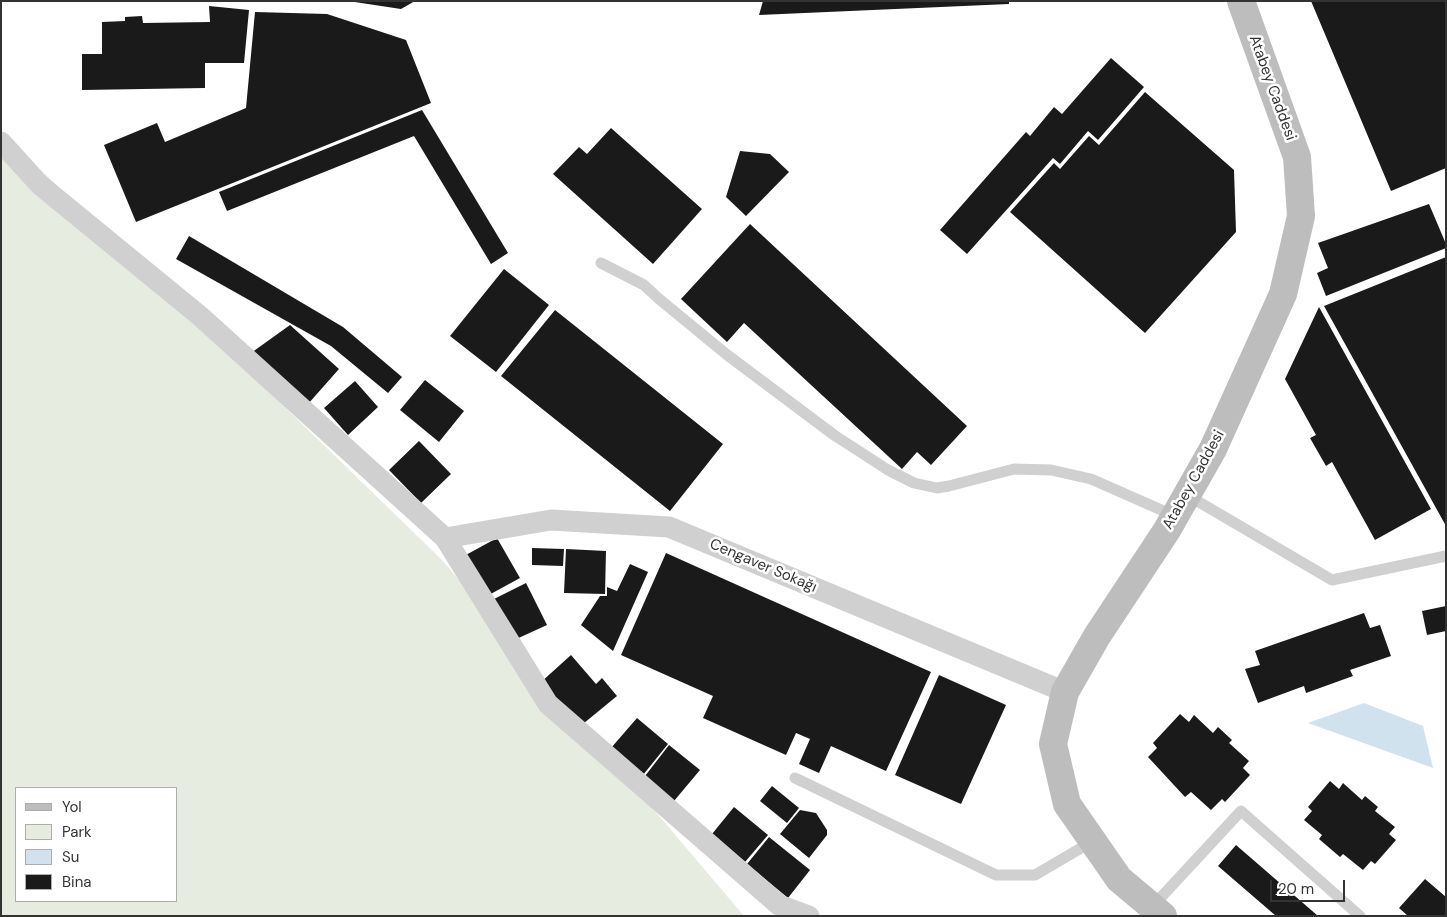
<!DOCTYPE html>
<html>
<head>
<meta charset="utf-8">
<style>
  body { margin:0 }
  #map { position:relative; width:1447px; height:917px; overflow:hidden; background:#fff; font-family:"DM Sans",sans-serif }
  canvas { display:block }
  .frame { position:absolute; inset:0; border:2px solid #333; pointer-events:none }
  .legend { position:absolute; left:15px; top:787px; width:162px; height:115px; box-sizing:border-box; background:#fff; border:1px solid #adadad; margin:0; padding:6px 9px; list-style:none; font-size:15px; color:#333 }
  .legend li { display:flex; align-items:center; gap:10px; height:25px }
  .legend b { width:25px; border:1px solid #adadad }
  .scale { position:absolute; left:1270px; top:880px; width:75px; height:22px; box-sizing:border-box; border:2px solid #333; border-top:0; padding-left:6px; font-size:15px; line-height:18px; white-space:nowrap; color:#333; -webkit-text-stroke:4px #fff; paint-order:stroke }
</style>
</head>
<body>
<div id="map">
<canvas width="1447" height="917"></canvas>
<div class="frame"></div>
<ul class="legend">
<li><b style="height:6px;background:#bdbdbd"></b>Yol</li>
<li><b style="height:14px;background:#e6ecdf"></b>Park</li>
<li><b style="height:14px;background:#cfe2ee"></b>Su</li>
<li><b style="height:14px;background:#1a1a1a"></b>Bina</li>
</ul>
<div class="scale">20 m</div>
</div>
<script>
const ctx = document.querySelector('canvas').getContext('2d');
ctx.lineJoin = 'round';
function fillPath(path, color) { ctx.fillStyle = color; ctx.fill(path, 'evenodd'); }
const poly = rows => new Path2D(rows.map(r => 'M' + r).join(''));
function stroke(path, color, width, dash) { ctx.strokeStyle = color; ctx.lineWidth = width; ctx.lineCap = dash ? 'butt' : 'round'; ctx.setLineDash(dash || []); ctx.stroke(path); }
function label(font, color, halo, rows, align = 'center') {
  ctx.font = font + ' "DM Sans",sans-serif'; ctx.lineWidth = 5; ctx.setLineDash([]); ctx.textBaseline = 'middle'; ctx.strokeStyle = halo; ctx.fillStyle = color; for (const [text, x, y, turn = 0] of rows) {
    ctx.save(); ctx.translate(x, y); ctx.rotate((+turn || 0) * Math.PI / 180); ctx.textAlign = isNaN(turn) ? turn : align; if (halo) ctx.strokeText(text, 0, 0); ctx.fillText(text, 0, 0); ctx.restore();
  }
}
fillPath(poly([
  [1,137,46,175,442,560,744,916,1,916],
  [16,788,176,788,176,901,16,901]
]), '#e6ecdf');
fillPath(poly([
  [1364,703,1423,726,1433,768,1308,723]
]), '#cfe2ee');
fillPath(poly([
  [348,1,415,1,401,9],
  [763,1,1009,1,1009,4,759,15],
  [1311,1,1446,1,1446,168,1391,191],
  [209,6,249,10,244,63,205,63,205,88,82,90,82,54,102,54,102,22,125,21,125,17,142,16,143,23,210,22],
  [255,12,327,14,406,40,431,103,136,222,104,145,157,123,165,142,246,108],
  [1111,58,1144,87,1098,140,1088,131,1060,164,1053,158,967,254,940,230,1026,132,1030,136,1054,107,1062,114],
  [1145,92,1234,170,1236,232,1145,333,1010,212,1054,163,1060,169,1089,136,1099,145],
  [422,110,508,253,491,264,414,136,227,211,219,192],
  [611,128,702,209,653,264,553,174,579,147,587,154],
  [740,151,770,154,789,172,746,216,726,197],
  [1429,204,1446,244,1446,248,1326,296,1317,273,1328,268,1318,243],
  [750,224,967,426,931,465,917,452,902,469,744,323,727,342,681,299],
  [189,236,343,327,402,377,388,393,331,346,176,259],
  [1446,257,1446,526,1324,306],
  [504,269,549,305,496,372,450,336],
  [1319,307,1431,509,1375,540,1332,462,1326,466,1310,438,1316,435,1285,379],
  [555,310,723,444,670,511,501,376],
  [290,325,339,369,308,404,251,353],
  [425,380,464,411,439,442,400,410],
  [355,381,378,407,348,435,324,408],
  [419,441,451,474,421,503,389,470],
  [497,538,520,578,487,596,464,556],
  [532,548,564,549,563,566,532,565],
  [566,549,606,551,605,594,564,593],
  [666,553,931,672,886,771,831,746,819,773,799,764,810,739,796,733,786,755,703,718,713,696,621,655],
  [630,564,648,572,613,651,581,625,600,596,607,596,607,587,617,591],
  [526,583,547,625,512,641,492,600],
  [1446,606,1446,631,1427,635,1422,611],
  [1364,613,1370,628,1380,625,1391,656,1350,670,1353,676,1306,693,1304,686,1258,703,1245,669,1260,665,1255,651],
  [571,655,596,684,602,678,617,696,578,728,540,683],
  [939,675,1006,705,961,804,895,775],
  [1180,714,1189,722,1194,715,1213,733,1218,727,1232,740,1229,743,1249,761,1243,768,1250,775,1225,802,1222,799,1211,810,1191,792,1185,797,1148,757,1157,748,1153,743],
  [637,718,668,744,643,775,611,748],
  [669,745,700,770,674,801,645,776],
  [1330,781,1339,789,1343,783,1362,800,1365,796,1378,807,1375,811,1395,827,1389,834,1396,840,1375,864,1371,861,1363,870,1343,854,1340,857,1319,839,1322,835,1304,820,1312,811,1308,807],
  [772,786,799,808,787,823,760,801],
  [734,807,768,835,745,862,712,834],
  [800,810,816,813,827,830,827,835,809,858,780,834],
  [769,837,810,870,788,898,747,864],
  [1236,845,1318,916,1276,916,1218,866],
  [1425,879,1446,897,1446,916,1408,916,1399,908]
]), '#1a1a1a');
stroke(poly([
  [601,263,644,285,658,298,726,354,834,435,888,470,914,483,937,488,949,486,1014,469,1051,470,1091,479,1175,516],
  [1187,495,1332,580,1446,556],
  [795,778,996,875,1035,875,1093,841],
  [1152,907,1241,811,1360,916]
]), '#d0d0d0', 11);
stroke(poly([
  [1,142,40,185,200,316,445,538,548,704,779,905,809,916],
  [445,538,551,520,669,527,1065,692]
]), '#d0d0d0', 21);
stroke(poly([
  [1163,916,1119,879,1067,804,1053,744,1065,692,1097,636,1167,530,1213,449,1283,294,1301,216,1297,157,1241,1]
]), '#bdbdbd', 28);
label('15px', '#333', '#fff', [
  ["Atabey Caddesi",1272,88,70],
  ["Atabey Caddesi",1194,480,-61],
  ["Cengaver Sokağı",763,566,23]
]);
</script>
</body>
</html>
